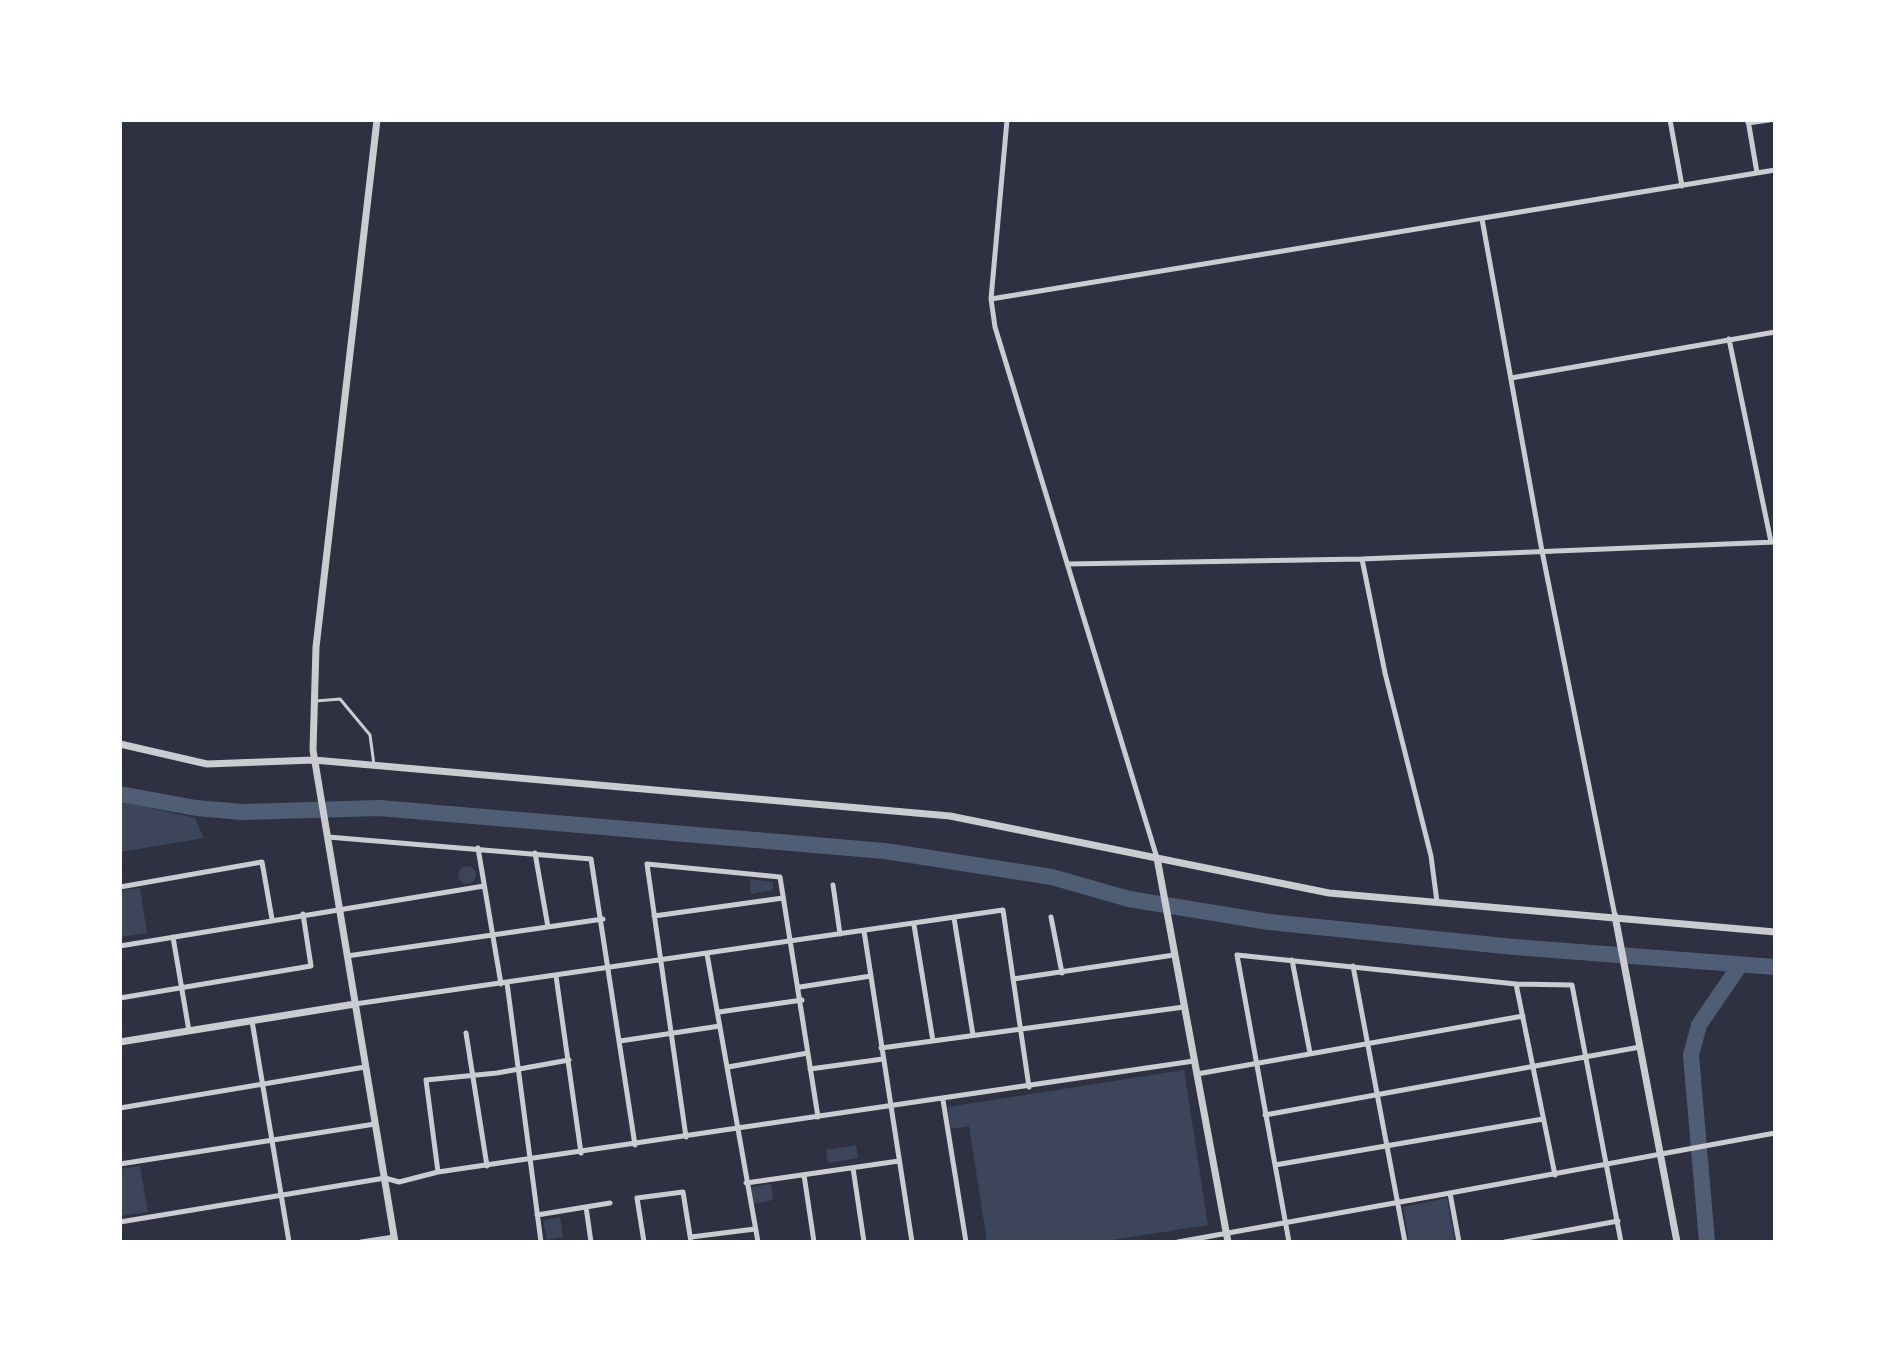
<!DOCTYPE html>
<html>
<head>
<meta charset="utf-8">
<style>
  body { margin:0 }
  #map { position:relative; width:1895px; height:1362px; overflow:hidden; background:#2d3142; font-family:Poppins,sans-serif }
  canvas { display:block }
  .frame { position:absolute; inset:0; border:122px solid #fff; pointer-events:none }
</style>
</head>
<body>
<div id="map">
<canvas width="1895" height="1362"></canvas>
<div class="frame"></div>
</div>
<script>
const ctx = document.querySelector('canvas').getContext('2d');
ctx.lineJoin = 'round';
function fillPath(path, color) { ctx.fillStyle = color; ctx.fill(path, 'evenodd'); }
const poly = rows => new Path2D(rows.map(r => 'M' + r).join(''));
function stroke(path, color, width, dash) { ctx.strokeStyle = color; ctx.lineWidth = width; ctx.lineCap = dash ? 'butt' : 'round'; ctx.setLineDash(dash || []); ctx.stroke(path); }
fillPath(poly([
  [120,801,195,818,204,838,120,852],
  '458 875a9 9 0 1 1 18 0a9 9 0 1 1-18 0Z',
  [750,879,773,882,773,890,751,894],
  [140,888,147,933,120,937,120,891],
  [1184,1070,1208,1225,1099,1242,987,1242,969,1126,951,1129,948,1107],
  [856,1145,858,1158,828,1163,826,1150],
  [140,1166,148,1212,122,1216,120,1169],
  [771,1184,773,1200,754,1204,751,1187],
  [1447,1198,1455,1242,1409,1242,1403,1207],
  [560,1217,563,1237,547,1240,543,1220]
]), '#3c4559');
stroke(poly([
  [120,794,196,808,242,812,379,808,885,851,1052,877,1129,899,1269,922,1514,947,1775,967],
  [1707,1242,1691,1055,1699,1025,1740,965]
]), '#4f5d75', 16);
stroke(poly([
  [316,701,340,699,370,735,374,765]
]), '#caccd0', 3);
stroke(poly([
  [1007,120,991,299,995,327,1157,858],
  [1670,120,1682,186],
  [1748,120,1757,173],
  [1748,123,1769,120],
  [1482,219,1542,551,1615,916],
  [991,299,1775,170],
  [1729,339,1771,542],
  [1511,378,1775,332],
  [1362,559,1385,673,1431,856,1437,902],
  [1067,564,1362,559,1775,542],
  [328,837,591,859,635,1145],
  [478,848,501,984],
  [535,853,548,927],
  [833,885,840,934],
  [120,887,262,862,272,919],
  [654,916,783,898],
  [1051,917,1062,973],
  [954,918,973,1035],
  [914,925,933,1041],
  [864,931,912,1242],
  [173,937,189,1031],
  [120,946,484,886],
  [707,954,758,1242],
  [347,956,603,919],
  [1292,960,1310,1053],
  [1353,966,1405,1242],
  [556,976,581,1153],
  [1013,979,1174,955],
  [507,983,541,1242],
  [1516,984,1555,1175],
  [800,987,871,976],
  [120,998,311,966,303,914],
  [355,1004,1003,910,1029,1087],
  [719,1012,802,1000],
  [252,1021,289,1242],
  [466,1033,487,1166],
  [620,1041,720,1026],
  [881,1048,1184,1007],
  [728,1067,808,1053],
  [810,1069,883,1059],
  [1197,1074,1523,1016],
  [943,1100,966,1242],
  [120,1108,365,1067],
  [1265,1115,1640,1047],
  [686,1137,647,864,780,877,818,1117],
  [120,1164,375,1124],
  [1275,1165,1543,1119],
  [853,1168,864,1242],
  [438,1172,426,1080,497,1073,569,1060],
  [804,1175,814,1242],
  [746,1183,899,1161],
  [1450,1193,1775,1133],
  [586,1207,591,1242],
  [537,1215,610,1203],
  [120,1222,385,1178,399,1182,438,1172,1194,1061],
  [691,1237,755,1229],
  [361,1242,394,1237],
  [644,1242,637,1198,683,1192,691,1242],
  [1178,1242,1450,1193,1459,1242],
  [1289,1242,1237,955,1516,984,1572,985,1621,1242],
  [1505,1242,1618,1221]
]), '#caccd0', 5);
stroke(poly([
  [377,120,316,647,313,750,395,1242],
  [120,744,207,764,314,760,950,816,1329,893,1775,932],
  [1157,858,1228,1242],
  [1615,916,1677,1242],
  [120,1042,355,1004]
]), '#caccd0', 7);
</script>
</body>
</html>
